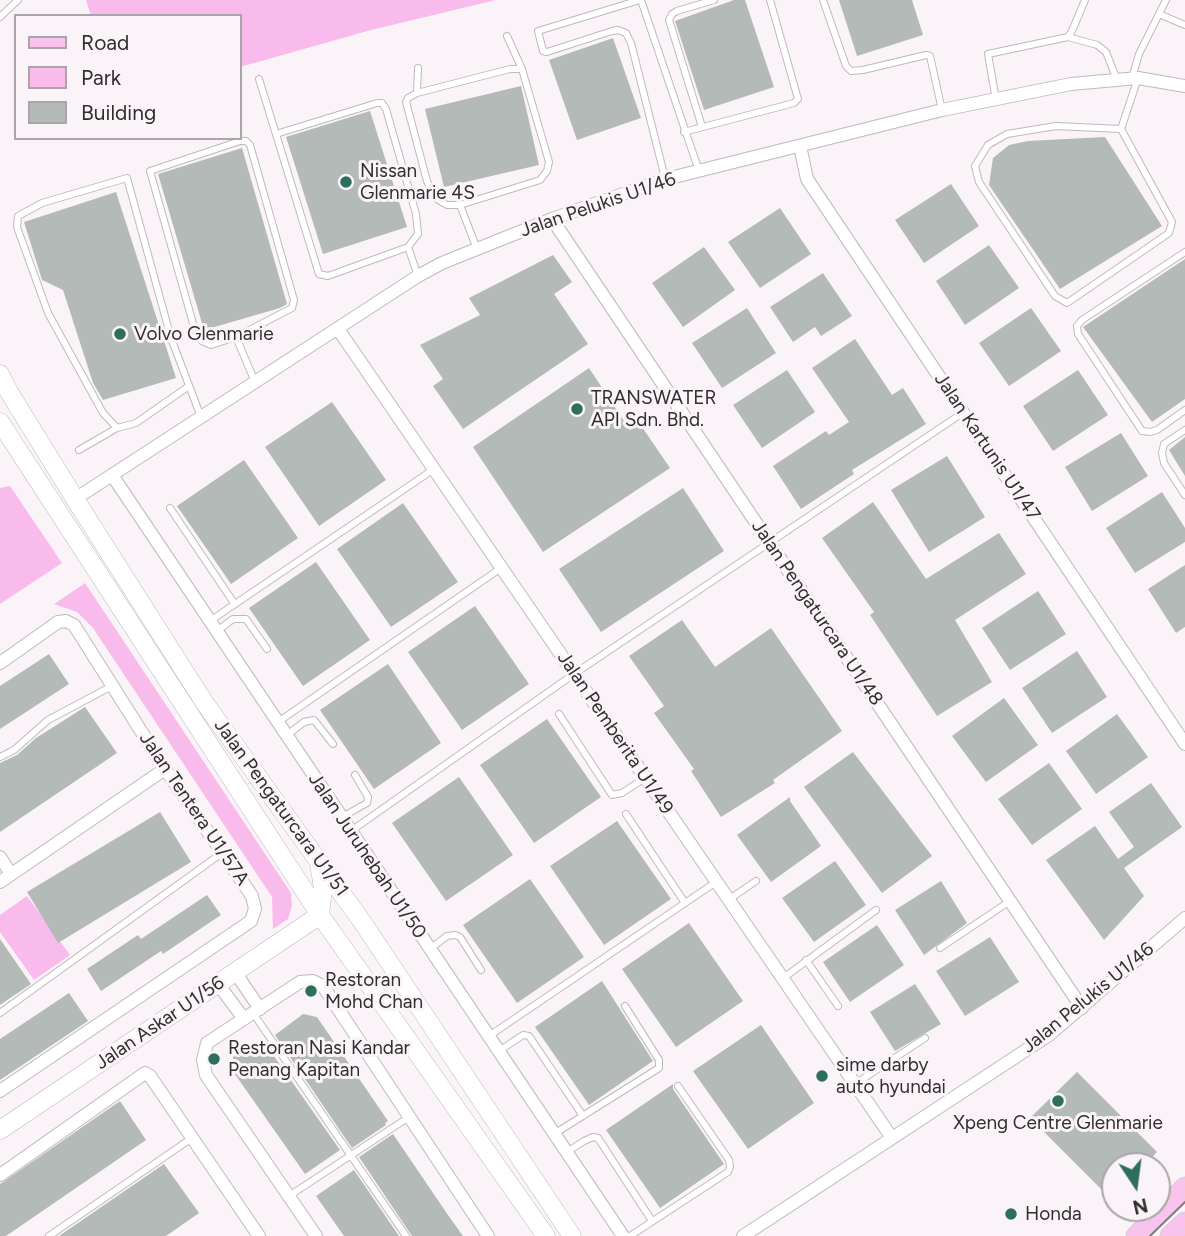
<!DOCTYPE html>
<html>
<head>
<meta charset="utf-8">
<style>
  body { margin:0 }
  #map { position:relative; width:1185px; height:1236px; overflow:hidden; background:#faf4f9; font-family:Figtree,sans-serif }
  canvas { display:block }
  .legend { position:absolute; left:14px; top:14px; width:228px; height:126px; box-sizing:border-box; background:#faf4f9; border:2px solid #a9a5a8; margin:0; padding:9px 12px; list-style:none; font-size:21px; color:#302e2f }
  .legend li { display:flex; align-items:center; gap:14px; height:35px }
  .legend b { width:35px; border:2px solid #a9a5a8 }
  .north { position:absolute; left:1101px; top:1152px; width:70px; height:70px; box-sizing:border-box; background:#faf4f9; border:2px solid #a9a5a8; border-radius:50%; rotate:167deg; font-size:19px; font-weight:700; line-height:28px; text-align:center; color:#302e2f }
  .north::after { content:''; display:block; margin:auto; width:24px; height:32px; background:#2e6e5c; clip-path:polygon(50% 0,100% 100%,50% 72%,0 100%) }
</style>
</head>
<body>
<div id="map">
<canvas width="1185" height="1236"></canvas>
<ul class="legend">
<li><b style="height:9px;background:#f8c4ed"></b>Road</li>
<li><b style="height:19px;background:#f9bbeb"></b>Park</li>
<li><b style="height:19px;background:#b3bab7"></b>Building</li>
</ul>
<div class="north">N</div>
</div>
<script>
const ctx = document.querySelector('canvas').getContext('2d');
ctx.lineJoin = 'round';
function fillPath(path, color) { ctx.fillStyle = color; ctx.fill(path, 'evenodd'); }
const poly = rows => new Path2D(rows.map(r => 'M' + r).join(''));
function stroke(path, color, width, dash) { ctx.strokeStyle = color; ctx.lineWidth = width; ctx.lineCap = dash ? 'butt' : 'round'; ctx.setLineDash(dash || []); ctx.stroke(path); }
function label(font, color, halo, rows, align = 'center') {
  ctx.font = font + ' Figtree,sans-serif'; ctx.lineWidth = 6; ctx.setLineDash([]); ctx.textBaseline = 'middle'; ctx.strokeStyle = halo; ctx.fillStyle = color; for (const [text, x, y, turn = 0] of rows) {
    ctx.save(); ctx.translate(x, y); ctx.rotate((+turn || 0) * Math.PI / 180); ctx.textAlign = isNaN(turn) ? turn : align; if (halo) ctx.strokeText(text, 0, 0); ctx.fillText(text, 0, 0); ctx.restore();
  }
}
fillPath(poly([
  [86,0,496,0,371,30,240,67,240,16,91,16],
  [10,486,62,563,0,604,0,488],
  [85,583,291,893,292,906,288,919,273,929,272,897,93,628,77,612,54,604],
  [27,896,70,955,34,980,0,932,0,915]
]), '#f9bbeb');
fillPath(poly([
  [734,0,745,0,774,87,704,110,675,21],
  [839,0,912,0,923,35,857,56],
  [613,38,641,118,577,140,549,60],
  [521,86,539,165,444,187,425,109],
  [370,111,407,227,323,254,286,137],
  [1105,137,1162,226,1060,289,989,185,993,158,1009,145,1028,141],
  [242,148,287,304,280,308,204,330,158,174],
  [951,184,979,226,924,263,895,220],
  [116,192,176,378,103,400,93,383,63,290,42,280,24,222],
  [780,208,811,254,760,288,728,242],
  [989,245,1019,288,965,325,936,281],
  [704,247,735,290,683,327,652,283],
  [553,255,572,282,554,294,588,344,463,429,433,386,443,379,420,345,480,315,469,298],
  [1185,259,1185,399,1152,422,1083,327],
  [823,273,852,316,821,336,815,327,793,342,770,307],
  [747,308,776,353,722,388,692,343],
  [1031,308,1061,351,1009,386,979,343],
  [855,339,892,395,903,388,926,424,852,470,854,474,801,509,773,466,826,431,829,435,849,422,812,368],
  [589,368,630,430,640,424,670,468,543,552,473,447],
  [787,370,815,412,762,448,733,405],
  [1078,370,1108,415,1053,451,1023,406],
  [332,402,386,480,319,526,265,447],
  [1121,433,1148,476,1092,511,1065,467],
  [1185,437,1185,476,1169,450],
  [947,456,985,517,929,552,891,490],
  [244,460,298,538,231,584,177,506],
  [683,488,724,551,601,632,559,569],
  [1162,492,1185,528,1185,542,1135,573,1106,528],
  [873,502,926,579,999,533,1026,574,955,620,992,682,937,716,870,615,874,612,822,538],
  [403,503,458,582,391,627,337,549],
  [316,562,370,640,303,686,249,608],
  [1185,565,1185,627,1176,633,1148,589],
  [1038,591,1066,634,1010,670,982,628],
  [475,606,529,684,462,730,408,652],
  [682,620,715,667,771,628,842,731,773,780,775,783,721,817,691,771,694,769,654,713,664,706,629,656],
  [1077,651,1107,697,1052,733,1022,688],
  [49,654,69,684,0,729,0,686],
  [388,664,441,743,374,789,320,710],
  [1004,698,1038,745,986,782,952,736],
  [85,707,117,753,0,832,0,763,17,755,36,738],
  [1117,714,1148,757,1096,794,1066,751],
  [547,719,601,797,534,843,480,765],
  [853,752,932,856,882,893,804,787],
  [1049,763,1082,809,1032,845,998,799],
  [459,777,513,855,446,901,392,823],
  [1151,783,1182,827,1124,868,1144,896,1104,940,1046,860,1095,826,1118,859,1134,847,1109,812],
  [790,797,790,801,821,846,771,882,737,835],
  [160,812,191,862,58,943,27,892],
  [617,821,671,899,604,945,550,866],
  [835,861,866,905,814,942,782,898],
  [530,879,584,957,517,1003,463,925],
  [941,881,967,923,924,955,895,910],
  [207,895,221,915,163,954,161,951,101,991,87,969,138,935,141,939],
  [689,923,743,1001,676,1047,622,969],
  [877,925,904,965,850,1002,823,962],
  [990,937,1019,982,965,1016,936,971],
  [0,939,31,984,0,1005],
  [602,981,653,1061,589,1105,535,1027],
  [915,984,941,1024,895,1051,870,1012],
  [69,993,88,1021,0,1080,0,1039],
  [303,1014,317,1017,388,1121,385,1123,386,1125,352,1148,275,1035],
  [761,1025,814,1103,748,1149,693,1071],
  [262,1039,340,1150,305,1174,232,1070,233,1057],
  [1077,1072,1157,1152,1143,1166,1115,1166,1115,1193,1110,1198,1030,1118],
  [673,1084,673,1089,724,1164,660,1208,606,1130],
  [120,1101,146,1140,6,1236,0,1236,0,1184],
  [393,1134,448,1215,463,1236,412,1236,359,1157],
  [164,1164,199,1213,166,1236,59,1236],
  [354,1170,399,1236,344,1236,316,1196]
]), '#b3bab7');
const lane = poly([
  [640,0,538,31,543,51,547,52,612,31,618,30,626,33,631,43,665,178],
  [641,0,699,171],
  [823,0,846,66,851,71,863,70,926,55,930,56,942,110],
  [1159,14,1166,0],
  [0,17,18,0],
  [507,36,522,69],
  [1068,37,1097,45,1106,52,1117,80],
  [1132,78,1139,54,1159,14,1185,25],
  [259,79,319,274,328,276,408,247,418,276],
  [417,93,418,68],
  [996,100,988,54,1068,37,1072,31,1085,0],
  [702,127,669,20,672,14,677,11,714,0],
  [1121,129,1172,222,1169,233,1067,303,1055,296,979,182,975,166,988,145,1007,134,1056,126,1121,129,1138,78],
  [684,132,794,103,798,99,770,0],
  [276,134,377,103,382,103,386,109,416,214,418,234,408,247],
  [240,141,246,141,250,145,294,300,292,308,236,337,211,345,202,341,196,334,150,171,240,141],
  [460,205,540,180,547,171,549,162,522,69,510,69,417,93,408,98,406,102,427,181,435,198,447,205,460,205,477,249],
  [1185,252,1082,320,1077,326,1078,334,1142,431,1150,432,1157,430,1185,410],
  [236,337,255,382],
  [117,428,103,413,48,313,17,227,18,216,42,203,127,178,171,338,201,417],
  [1185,430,1164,444,1162,453,1164,463,1185,495],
  [79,450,117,428,136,423,189,386],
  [170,508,234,603],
  [210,621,434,469],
  [217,631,233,619,246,619,267,649],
  [559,714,612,795,622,793,645,778],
  [278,722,501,568],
  [287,735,304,722,314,720,333,744],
  [0,757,14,750,48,720,112,686],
  [626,814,685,903],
  [342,817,367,803,368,797,355,775],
  [351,831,574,674,964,412],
  [728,900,756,881],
  [940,948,1010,901],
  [430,949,447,936,455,935,460,937,481,970],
  [806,960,838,1006],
  [782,979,876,910],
  [0,1013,222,853],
  [253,1013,406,1236],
  [489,1036,716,882],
  [499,1051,523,1035,529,1036,583,1116],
  [855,1084,925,1038],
  [554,1134,659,1068,659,1060,625,1006],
  [567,1152,584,1141,593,1137,598,1138,652,1221],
  [289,1196,409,1117],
  [49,1236,192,1138],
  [630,1236,728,1172,730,1167,729,1160,678,1086]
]);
const street = poly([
  [800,146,807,179,1185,744],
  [552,219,1082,1008],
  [338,329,892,1138],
  [112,475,623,1236],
  [75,499,418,276,442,263,552,219,666,179,942,110,1071,84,1138,78,1185,86],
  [0,663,58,622,66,621,74,625,165,769,252,896,255,909,251,921,0,1091],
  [0,857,11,874],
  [0,882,165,769],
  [235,972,260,1009],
  [218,984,244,1019],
  [0,1175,145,1073,150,1076,259,1236],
  [316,1236,206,1075,203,1060,207,1043,300,982,313,981,323,986,488,1236],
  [743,1236,1049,1035,1185,918]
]);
const secondary = poly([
  [0,374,9,392,75,499,204,702,363,923,572,1236],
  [0,422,320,915,546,1236],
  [319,863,323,888,320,915],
  [0,1130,320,915]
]);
const primary = poly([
  [1136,1236,1185,1187],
  [1170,1236,1185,1222]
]);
stroke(lane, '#bfb9be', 8);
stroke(street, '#bfb9be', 14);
stroke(secondary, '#bfb9be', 19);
stroke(primary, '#d1d1d1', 21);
stroke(lane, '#fff', 6);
stroke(street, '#fff', 12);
stroke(secondary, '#fff', 18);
stroke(primary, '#f8c4ed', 19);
stroke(poly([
  [1150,1236,1185,1202]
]), '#807d7f', 2);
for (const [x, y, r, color] of [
  [346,182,7,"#2e6e5c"],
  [120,334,7,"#2e6e5c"],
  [577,409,7,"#2e6e5c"],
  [311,991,7,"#2e6e5c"],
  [214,1059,7,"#2e6e5c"],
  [822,1076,7,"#2e6e5c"],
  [1058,1101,7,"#2e6e5c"],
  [1011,1214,7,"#2e6e5c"]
]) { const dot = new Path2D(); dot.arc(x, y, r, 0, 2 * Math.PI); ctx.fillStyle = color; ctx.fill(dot); stroke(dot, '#faf4f9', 2.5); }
label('19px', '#302e2f', '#faf4f9', [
  ["Nissan",360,171],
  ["Glenmarie 4S",360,193],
  ["Volvo Glenmarie",134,334],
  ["TRANSWATER",591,398],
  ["API Sdn. Bhd.",591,420],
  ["Restoran",325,980],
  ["Mohd Chan",325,1002],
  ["Restoran Nasi Kandar",228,1048],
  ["Penang Kapitan",228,1070],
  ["sime darby",836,1065],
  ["auto hyundai",836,1087],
  ["Xpeng Centre Glenmarie",1058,1123,"center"],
  ["Honda",1025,1214]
], 'left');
label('19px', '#302e2f', '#faf4f9', [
  ["Jalan Pelukis U1/46",598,205,-19],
  ["Jalan Kartunis U1/47",987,447,56],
  ["Jalan Pengaturcara U1/48",817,613,56],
  ["Jalan Pemberita U1/49",615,733,56],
  ["Jalan Pengaturcara U1/51",281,808,54],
  ["Jalan Tentera U1/57A",194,809,56],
  ["Jalan Juruhebah U1/50",367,856,56],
  ["Jalan Pelukis U1/46",1088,998,-39],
  ["Jalan Askar U1/56",160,1023,-34]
]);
</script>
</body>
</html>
